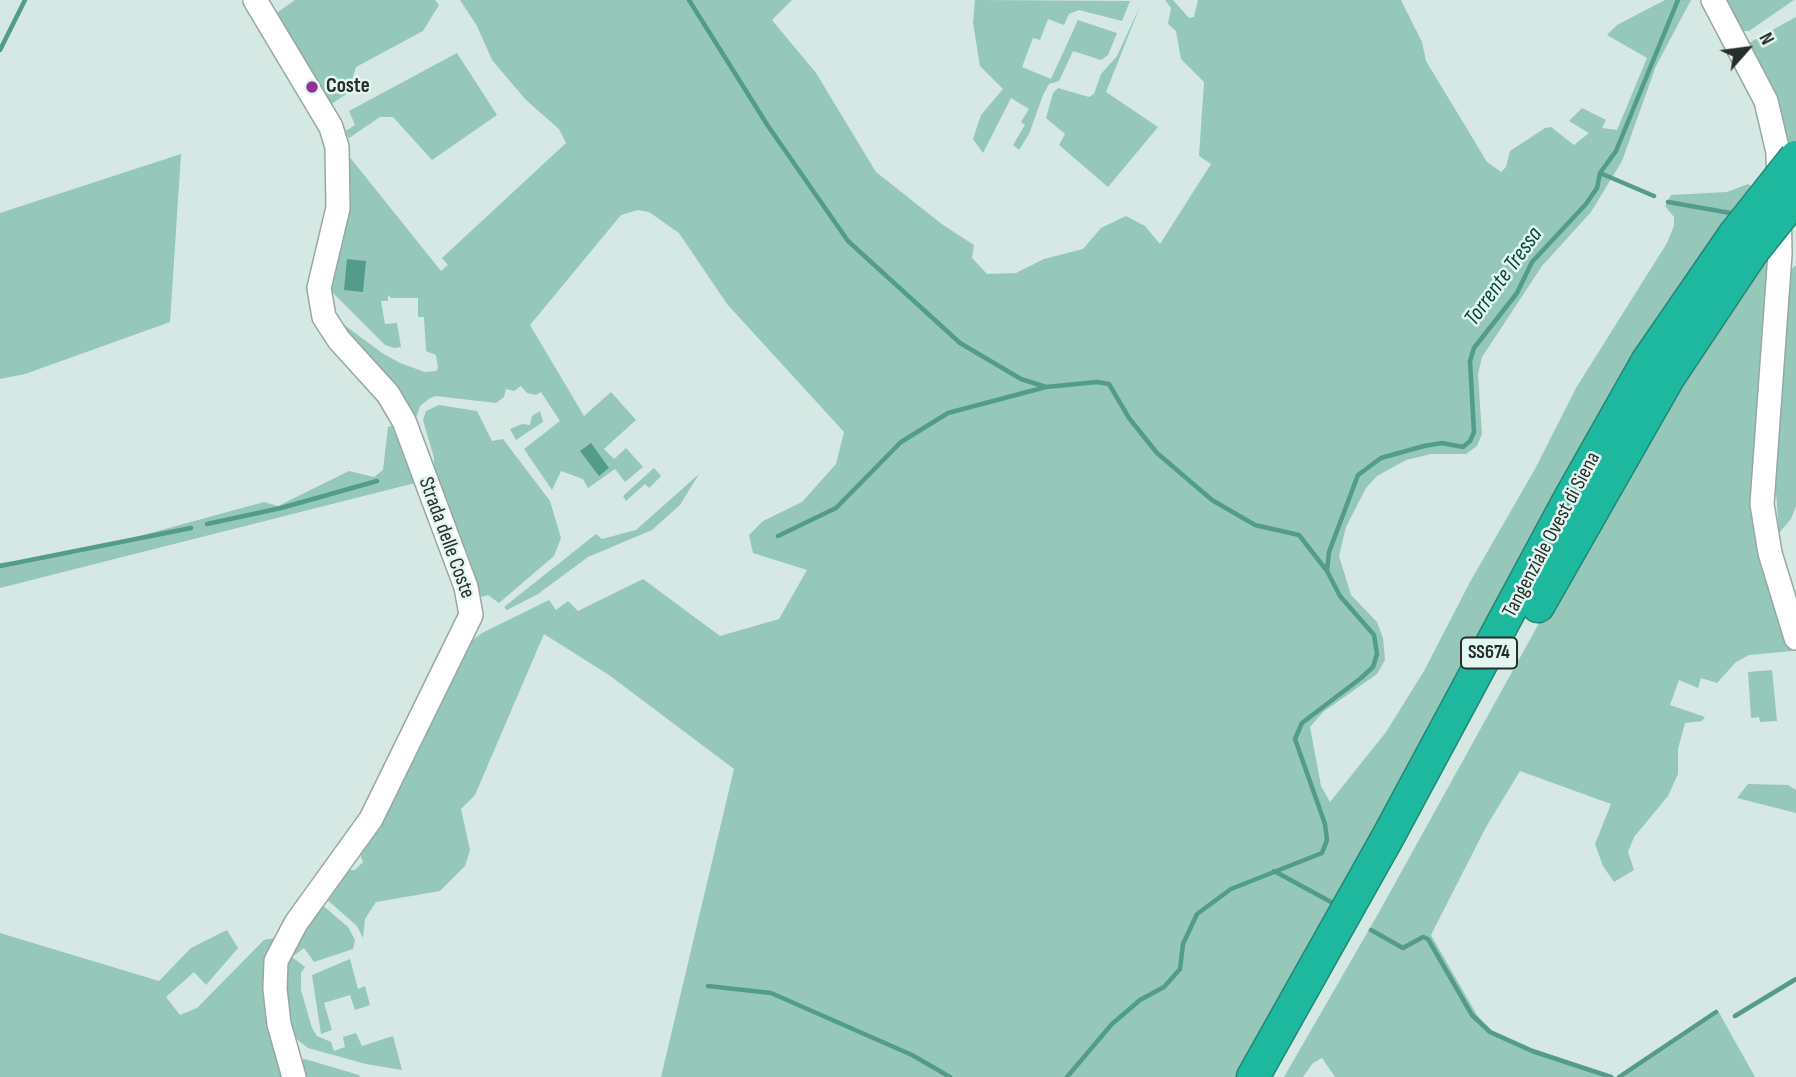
<!DOCTYPE html>
<html>
<head>
<meta charset="utf-8">
<style>
  body { margin:0 }
  #map { position:relative; width:1796px; height:1077px; overflow:hidden; background:#d6e8e3; font-family:"Sofia Sans Condensed",sans-serif }
  canvas { display:block }
  .north { position:absolute; left:1712px; top:14px; width:70px; height:70px; -webkit-text-stroke:5px #e4f6f1; paint-order:stroke; rotate:62deg; font-size:19px; font-weight:700; line-height:28px; text-align:center; color:#272e2c }
  .north::after { content:''; display:block; margin:auto; width:24px; height:32px; background:#272e2c; clip-path:polygon(50% 0,100% 100%,50% 72%,0 100%) }
</style>
</head>
<body>
<div id="map">
<canvas width="1796" height="1077"></canvas>
<div class="north">N</div>
</div>
<script>
const ctx = document.querySelector('canvas').getContext('2d');
ctx.lineJoin = 'round';
function fillPath(path, color) { ctx.fillStyle = color; ctx.fill(path, 'evenodd'); }
const poly = rows => new Path2D(rows.map(r => 'M' + r).join(''));
function stroke(path, color, width, dash) { ctx.strokeStyle = color; ctx.lineWidth = width; ctx.lineCap = dash ? 'butt' : 'round'; ctx.setLineDash(dash || []); ctx.stroke(path); }
function label(font, color, halo, rows, align = 'center') {
  ctx.font = font + ' "Sofia Sans Condensed",sans-serif'; ctx.lineWidth = 5; ctx.setLineDash([]); ctx.textBaseline = 'middle'; ctx.strokeStyle = halo; ctx.fillStyle = color; for (const [text, x, y, turn = 0] of rows) {
    ctx.save(); ctx.translate(x, y); ctx.rotate((+turn || 0) * Math.PI / 180); ctx.textAlign = isNaN(turn) ? turn : align; if (halo) ctx.strokeText(text, 0, 0); ctx.fillText(text, 0, 0); ctx.restore();
  }
}
fillPath(poly([
  [295,0,435,0,439,5,423,31,356,67,348,93,324,109,272,16],
  [460,0,792,0,772,20,816,73,876,172,943,225,974,245,972,258,987,274,1016,273,1044,259,1083,249,1101,228,1126,216,1145,226,1160,244,1211,164,1199,156,1204,82,1181,59,1176,31,1168,24,1171,8,1165,0,1173,0,1189,18,1194,17,1198,0,1401,0,1422,42,1426,61,1487,162,1501,172,1506,167,1510,151,1545,128,1551,127,1574,145,1589,133,1569,121,1582,108,1606,120,1602,128,1617,130,1647,58,1607,35,1617,25,1665,0,1691,0,1656,66,1622,161,1591,212,1542,266,1482,357,1478,374,1482,434,1477,446,1466,454,1431,454,1406,460,1377,476,1366,488,1346,527,1339,556,1351,595,1377,622,1383,638,1385,660,1377,674,1323,712,1310,727,1321,786,1330,802,1386,732,1424,671,1470,582,1535,469,1576,388,1667,243,1674,226,1674,217,1665,206,1671,195,1727,192,1748,184,1758,190,1243,1077,661,1077,734,769,609,675,544,634,475,795,461,809,470,850,465,866,440,891,376,902,365,919,363,938,357,926,324,897,347,870,355,870,363,862,360,854,471,641,482,633,549,600,556,610,568,601,578,611,643,579,720,636,779,619,807,570,753,553,749,535,763,521,802,502,836,464,844,432,727,304,679,233,649,212,638,210,621,215,530,325,584,416,611,392,636,420,604,449,614,459,626,448,643,467,625,482,615,469,588,488,583,479,561,471,552,490,524,449,560,421,541,392,536,395,527,393,521,386,514,391,506,389,504,397,496,403,436,396,430,398,420,406,413,427,335,318,382,353,400,363,425,372,436,371,438,368,436,355,426,351,424,317,418,317,418,298,391,298,388,295,388,301,381,301,385,324,397,323,401,347,394,348,385,345,330,290,348,155,441,271,448,265,442,258,566,143,559,129,526,100,492,60,477,26],
  [975,0,1130,1,1122,21,1079,10,1069,14,1064,25,1048,19,1040,40,1033,38,1022,67,1051,79,1078,20,1117,33,1108,55,1101,60,1073,51,1059,81,1049,84,1043,95,1029,134,1019,150,1013,145,1025,125,1021,122,1029,109,1011,98,983,153,973,139,981,115,1003,89,980,66,973,23],
  [1725,0,1794,0,1749,31,1742,31],
  [1141,4,1106,92,1158,127,1108,187,1059,145,1065,134,1046,118,1053,93,1058,88,1089,97,1094,94,1101,74,1117,56],
  [1796,17,1796,142,1786,153,1747,44],
  [457,53,497,115,432,160,393,117,380,117,349,138,344,132,355,125,349,111],
  [181,154,170,322,25,374,0,379,0,213],
  [1771,241,1753,488,1792,651,1749,655,1736,662,1717,683,1701,678,1698,688,1679,680,1670,705,1705,717,1702,721,1685,723,1678,749,1678,774,1668,796,1634,837,1628,852,1634,870,1614,882,1603,866,1595,844,1611,804,1520,771,1486,827,1431,935,1477,1015,1491,1030,1534,1049,1616,1077,1717,1009,1755,1077,1335,1077,1322,1058,1313,1063,1303,1077,1284,1077,1378,914,1641,439],
  [1796,265,1796,506,1791,519,1779,533,1775,478,1790,270],
  [439,405,477,411,492,441,503,439,550,501,561,538,554,556,499,603,488,595,482,597,473,584,433,472,434,458,423,420,426,411],
  [540,411,543,422,516,440,510,429,522,424,530,425,532,416],
  [399,423,419,482,0,588,0,563,77,553,264,502,278,506,349,471,374,477,383,470,388,427],
  [654,468,661,476,649,488,645,484,626,501,623,496],
  [699,474,680,505,652,530,588,557,538,594,507,610,504,607,596,534,602,539,636,530],
  [1772,670,1777,721,1760,722,1759,717,1751,718,1748,672],
  [1748,784,1788,785,1796,790,1796,813,1737,798],
  [320,903,348,927,355,940,353,949,314,962,304,948,292,957,305,967,301,973,301,990,312,1028,317,1036,331,1042,334,1051,345,1047,343,1037,356,1033,362,1046,393,1036,402,1070,366,1064,308,1048,294,1037,285,995,285,963],
  [227,930,238,948,206,985,194,972,166,997,180,1015,197,1008,264,940,275,938,286,1077,0,1077,0,933,159,981,191,948],
  [350,959,358,989,365,986,370,1005,355,1010,350,995,324,1003,332,1030,321,1034,312,975],
  [305,1059,359,1075,360,1077,304,1077,299,1060]
]), '#95c7ba');
fillPath(poly([
  [347,259,366,261,363,292,344,290],
  [591,443,609,468,599,476,580,451]
]), '#539c8b');
stroke(poly([
  [689,0,768,126,848,241,960,343,1021,379,1046,387,1097,382,1109,384,1129,418,1157,453,1212,500,1255,525,1299,535,1327,571],
  [0,50,25,0],
  [1600,173,1654,196],
  [1668,202,1736,214],
  [207,524,281,508,377,481],
  [778,536,836,508,901,442,948,413,1046,387],
  [0,566,191,528],
  [1274,871,1331,902],
  [1371,930,1403,948,1423,937,1428,939,1472,1015,1490,1032,1532,1051,1611,1077],
  [708,986,771,993,912,1055,950,1077],
  [1735,1016,1796,979],
  [1067,1077,1112,1024,1140,1000,1164,987,1180,969,1183,944,1197,914,1231,889,1322,853,1327,840,1325,824,1295,739,1302,723,1361,678,1373,667,1377,654,1374,635,1340,596,1327,571,1329,552,1358,475,1381,458,1424,446,1442,443,1463,447,1470,441,1474,432,1470,361,1474,348,1517,293,1532,262,1586,204,1597,188,1600,173,1616,151,1678,0],
  [1619,1077,1716,1012]
]), '#539c8b', 4.5);
const minor = poly([
  [255,0,331,127,337,147,338,208,319,288,324,317,339,340,388,394,404,421,466,587,471,615,371,819,296,923,276,961,275,989,279,1024,294,1077],
  [1713,0,1766,101,1778,152,1780,254,1762,504,1770,553,1796,638]
]);
const highway = poly([
  [1538,606,1668,378,1752,252],
  [1253,1077,1389,835,1569,500,1647,362,1735,234]
]);
stroke(minor, '#97a8a3', 26);
stroke(highway, '#218876', 35);
stroke(minor, '#fff', 23);
stroke(highway, '#1eb89e', 32);
const highwayBridge = poly([
  [1735,234,1796,157],
  [1752,252,1796,197]
]);
stroke(highwayBridge, '#218876', 35, []);
stroke(highwayBridge, '#1eb89e', 32);
for (const [x, y, r, color] of [
  [312,87,7,"#942f95"]
]) { const dot = new Path2D(); dot.arc(x, y, r, 0, 2 * Math.PI); ctx.fillStyle = color; ctx.fill(dot); stroke(dot, '#e4f6f1', 2.5); }
for (const [x, y, w] of [
  [1489,653,56]
]) { const box = new Path2D(); box.roundRect(x - w / 2, y - 15.5, w, 31, 5); ctx.fillStyle = '#e4f6f1'; ctx.fill(box); stroke(box, '#272e2c', 2); }
label('bold 19px', '#272e2c', null, [
  ["SS674",1489,653]
]);
label('bold 21px', '#272e2c', '#e4f6f1', [
  ["Coste",326,87]
], 'left');
label('21px', '#272e2c', '#e4f6f1', [
  ["Tangenziale Ovest di Siena",1552,535,-62],
  ["Strada delle Coste",446,538,70]
]);
label('italic 23px', '#05483d', '#e4f6f1', [
  ["Torrente Tressa",1504,277,-54]
]);
</script>
</body>
</html>
